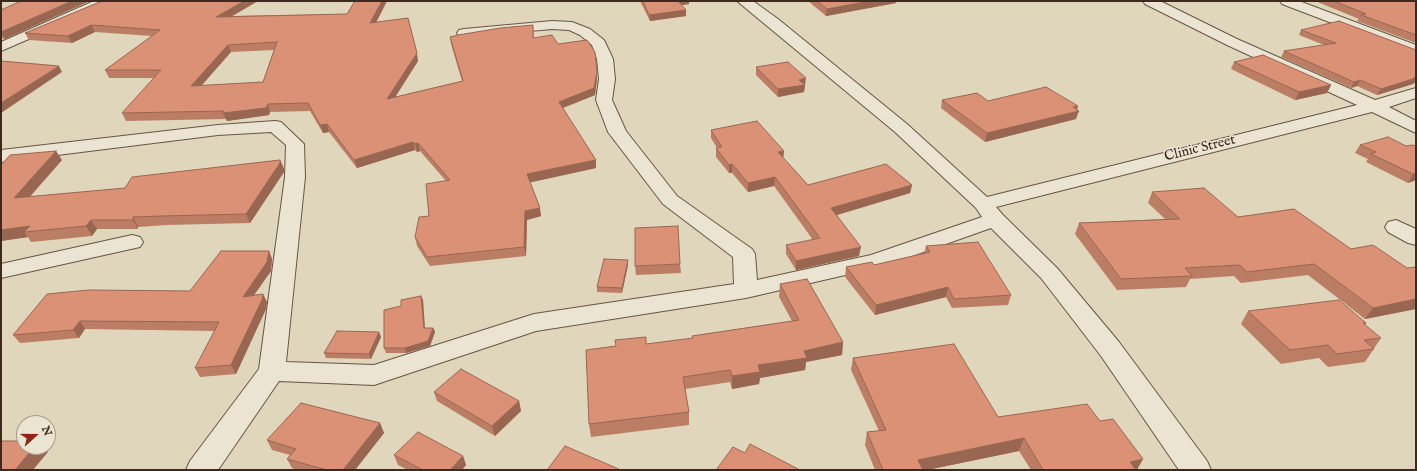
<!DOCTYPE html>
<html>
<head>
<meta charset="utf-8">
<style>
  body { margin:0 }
  #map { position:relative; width:1417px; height:471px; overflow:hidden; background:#e0d6bc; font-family:"IM FELL English",serif }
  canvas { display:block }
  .frame { position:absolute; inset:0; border:2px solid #3e2a1c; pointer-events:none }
  .north { position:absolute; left:16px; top:415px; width:40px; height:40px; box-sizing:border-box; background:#ebe4d3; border:1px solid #a69a8a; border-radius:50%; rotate:69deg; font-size:11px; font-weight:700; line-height:16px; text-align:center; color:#3e2a1c }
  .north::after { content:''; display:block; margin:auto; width:14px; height:18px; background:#8f2418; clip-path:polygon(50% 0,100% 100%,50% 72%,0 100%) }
</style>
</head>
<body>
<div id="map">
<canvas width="1417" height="471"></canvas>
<div class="frame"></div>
<div class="north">N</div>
</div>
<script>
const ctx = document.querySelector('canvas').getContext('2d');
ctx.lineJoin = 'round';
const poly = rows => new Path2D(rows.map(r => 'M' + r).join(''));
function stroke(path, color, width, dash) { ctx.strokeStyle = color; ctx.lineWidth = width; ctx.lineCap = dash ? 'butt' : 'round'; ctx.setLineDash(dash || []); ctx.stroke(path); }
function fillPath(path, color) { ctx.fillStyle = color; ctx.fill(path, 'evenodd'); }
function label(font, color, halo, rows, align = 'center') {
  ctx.font = font + ' "IM FELL English",serif'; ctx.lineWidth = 3; ctx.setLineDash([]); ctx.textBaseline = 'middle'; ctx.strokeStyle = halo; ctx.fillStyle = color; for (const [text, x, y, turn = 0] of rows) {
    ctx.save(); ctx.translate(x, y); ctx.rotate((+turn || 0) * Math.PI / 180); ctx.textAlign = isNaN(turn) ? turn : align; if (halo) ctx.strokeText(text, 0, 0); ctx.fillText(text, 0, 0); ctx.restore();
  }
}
const minor = poly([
  [94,1,112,1,110,4,1,51,1,42,94,1],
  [737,1,753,1,778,19,907,124,987,197,1357,105,1227,45,1145,4,1143,1,1160,1,1237,39,1375,100,1416,88,1416,98,1389,107,1416,121,1416,133,1372,112,996,207,1003,215,1057,268,1119,342,1207,461,1211,470,1179,470,1101,356,1041,278,991,228,884,266,746,298,536,331,374,385,279,381,218,470,186,470,190,461,259,369,285,177,286,145,271,132,218,135,1,162,1,150,218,125,275,121,281,122,304,144,305,177,286,362,374,365,534,314,734,284,733,257,663,204,608,132,596,100,599,79,597,59,592,45,580,35,569,30,552,29,464,37,459,36,457,33,459,30,464,29,552,21,572,22,590,29,604,40,613,59,615,79,612,100,626,131,677,196,752,249,755,254,757,280,871,255,982,217,976,208,895,132,737,1],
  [1280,1,1299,1,1416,45,1416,55,1282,4,1280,1],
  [1396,220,1416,229,1416,245,1408,243,1388,232,1385,227,1388,222,1396,220],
  [132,235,140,237,143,242,140,247,1,278,1,264,132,235]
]);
stroke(minor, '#654', 2);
fillPath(minor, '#ebe4d3');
fillPath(poly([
  [102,1,231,16,347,14,355,1,387,1,376,23,408,18,418,61,395,97,462,81,451,44,450,37,533,25,534,38,558,44,597,79,595,95,563,108,596,168,530,182,541,216,527,220,526,256,430,266,417,246,415,237,429,216,446,181,420,151,417,152,415,150,357,168,329,132,323,133,310,111,270,112,269,115,227,121,226,119,126,121,122,113,154,78,109,78,105,70,152,36,95,32,72,43,29,40,25,33],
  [274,50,263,82,201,86,231,52],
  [640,1,689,1,689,4,681,5,686,16,650,21],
  [808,1,896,1,896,3,826,16],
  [1315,1,1416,1,1416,43,1357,21,1359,19],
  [1,10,5,39,1,38],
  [1301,30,1416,50,1416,82,1414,83,1413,84,1377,95,1357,86,1351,88,1281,57,1284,51,1324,45,1299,35],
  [1234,62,1331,85,1327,93,1295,100,1231,69],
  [756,67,805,86,804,92,778,97,756,75],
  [942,100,988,101,1078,106,1077,110,1076,119,985,142,941,108],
  [711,130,784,151,783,158,808,185,912,185,910,193,837,215,859,256,796,270,786,254,786,245,813,240,774,186,748,192,732,173,729,173,716,157,716,148,717,148,711,138],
  [1360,145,1416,146,1416,180,1408,183,1366,162,1368,159,1355,153],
  [62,160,30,197,125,188,280,160,284,169,284,172,250,223,166,225,138,227,138,229,97,229,92,236,31,242,28,237,1,241,1,165],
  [1152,192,1351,249,1407,268,1416,267,1416,309,1365,319,1308,275,1241,283,1234,276,1190,279,1186,287,1117,290,1075,234,1079,223,1165,219,1148,203],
  [926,246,1011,295,1008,305,952,308,946,297,875,315,845,277,846,267,874,265,924,254],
  [269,251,272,259,271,271,254,295,267,302,266,309,236,374,200,377,195,368,215,331,85,329,79,338,20,343,13,335,190,291],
  [680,264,681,273,636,275,635,266],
  [628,265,622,293,597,292,597,287],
  [780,284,843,342,842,355,806,362,805,370,760,378,759,384,732,389,730,382,685,389,689,412,689,425,591,437,589,424,646,344,692,339,692,336,792,321,779,297],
  [421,296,423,300,425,328,433,328,435,332,430,346,406,353,386,353,384,348,401,306],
  [1248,311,1366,323,1365,325,1381,338,1365,362,1328,367,1319,358,1281,364,1241,324],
  [379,332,381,337,371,359,326,358,324,353],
  [853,358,998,417,1137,470,1031,470,1019,451,927,470,875,470,865,445,867,432,879,431,851,370],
  [434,392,519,401,521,411,495,436,437,401],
  [380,423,384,433,355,470,297,470,292,468,287,459,290,455,272,450,267,440],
  [394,455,463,456,466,465,462,470,408,470,398,465]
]), '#bc7d65');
fillPath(poly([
  [72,1,90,1,5,39,1,32],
  [244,1,258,1,219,24,216,17],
  [382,1,387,1,372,30,370,23],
  [677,1,689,1,689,4,677,6],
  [870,1,896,1,896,3,826,16,827,9],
  [686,10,686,16,650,21,649,15],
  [91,25,95,32,72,43,68,36],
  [228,45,231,52,194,94,191,86],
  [417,53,418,61,389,107,387,99],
  [59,66,62,72,1,113,1,103],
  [597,72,597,79,595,95,560,109,559,102],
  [1416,77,1416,82,1414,83,1413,84,1377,95,1381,89],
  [806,78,804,92,778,97,778,89,799,80],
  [1360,80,1357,86,1351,88,1354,82],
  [1331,85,1327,93,1295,100,1299,92],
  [268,104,270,112,269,115,227,121,223,113],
  [1078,106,1076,111,1079,111,1076,119,985,142,987,133],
  [327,124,329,132,323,133,320,125],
  [413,142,415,150,357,168,354,160],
  [418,143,420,151,417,152,415,144],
  [56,151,62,160,20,207,14,198],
  [784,151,783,159,778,152],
  [280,160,284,169,284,172,250,223,246,214],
  [596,160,596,168,528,183,527,174],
  [732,164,732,173,729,173,729,165],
  [1416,173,1416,180,1408,183,1413,174],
  [775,177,774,186,748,192,748,183],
  [912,185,910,193,830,217,831,208],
  [540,208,541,216,527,220,526,256,524,247,525,211],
  [133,217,138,227,138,229,133,220],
  [91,220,97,229,92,236,86,226],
  [30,226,24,232,28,237,1,241,1,230],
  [861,247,859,256,796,270,796,261],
  [269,251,272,259,271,271,247,305,243,297],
  [628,260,628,265,622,293,622,288],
  [948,287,946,297,875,315,876,305],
  [263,294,267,302,266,309,236,374,231,365],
  [421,296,423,300,425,333,424,328],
  [1416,299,1416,309,1365,319,1373,308],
  [80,321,85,329,79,338,73,330],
  [433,328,435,332,430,346,406,353,405,348],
  [379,332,381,337,371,359,369,354],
  [843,342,842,355,806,362,805,370,760,378,759,384,732,389,732,376,758,365,804,351],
  [519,401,521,411,495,436,492,426],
  [380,423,384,433,355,470,343,470],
  [1024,438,1019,451,927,470,916,470,918,460],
  [34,447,43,447,48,452,33,470,15,470],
  [463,456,466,465,462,470,450,470],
  [1143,459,1137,470,1126,470,1130,462]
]), '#996652');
const building = poly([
  [21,1,72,1,1,32,1,10,21,1],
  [102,1,244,1,216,17,347,14,355,1,382,1,370,23,408,18,417,53,387,99,463,81,450,37,458,35,500,28,533,25,533,38,552,35,558,44,587,40,595,52,597,72,594,88,559,102,596,160,527,174,540,208,525,211,524,247,427,257,415,237,419,217,429,216,426,184,450,180,418,143,415,144,413,142,354,160,327,124,320,125,308,103,268,104,266,108,223,113,224,111,122,113,161,70,105,70,160,30,91,25,68,36,25,33,102,1],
  [277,42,263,82,191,86,228,45,277,42],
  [643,1,678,1,686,10,649,15,643,1],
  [817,1,870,1,827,9,817,1],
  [1334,1,1416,1,1416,27,1415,27,1416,28,1416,35,1361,15,1366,14,1334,1],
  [1339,21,1416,50,1416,77,1414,78,1416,78,1381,89,1360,80,1354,82,1284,51,1336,43,1301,30,1339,21],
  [1263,55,1331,85,1299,92,1234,62,1263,55],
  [1,61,59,66,1,103,1,61],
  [788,62,806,78,799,80,805,85,778,89,756,67,788,62],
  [1046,87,1078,106,1073,107,1079,111,987,133,942,100,977,93,988,101,1046,87],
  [757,121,784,151,778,152,808,185,886,164,912,185,831,208,861,247,796,261,786,245,820,238,775,177,748,183,732,164,729,165,716,148,722,147,711,130,757,121],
  [1388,137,1406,146,1412,145,1416,146,1416,173,1413,174,1371,154,1376,152,1360,145,1388,137],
  [56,151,14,198,125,188,132,177,280,160,280,163,246,214,161,216,133,217,133,220,91,220,86,226,24,232,30,226,1,230,1,165,10,155,56,151],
  [1204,188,1238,217,1294,209,1351,249,1373,245,1407,268,1416,267,1416,299,1373,308,1314,264,1247,272,1240,265,1185,268,1192,276,1121,279,1079,223,1180,219,1152,192,1204,188],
  [678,226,680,264,635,266,635,228,678,226],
  [978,242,1011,295,954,299,948,287,876,305,846,267,872,262,874,265,930,252,926,246,978,242],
  [221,251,269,251,267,262,243,297,263,294,262,300,231,365,195,368,219,322,80,321,73,330,13,335,47,294,89,290,190,291,221,251],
  [604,259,628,260,622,288,597,287,604,259],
  [807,279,843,342,804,351,807,358,758,365,760,372,732,376,730,370,683,377,689,412,589,424,586,350,616,346,615,340,646,337,646,344,693,338,692,336,799,320,780,284,807,279],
  [421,296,424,328,433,328,428,341,405,348,384,348,384,310,401,306,401,300,421,296],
  [1339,300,1366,323,1363,323,1381,338,1364,340,1374,349,1337,354,1328,345,1290,350,1248,311,1339,300],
  [337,331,379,332,369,354,324,353,337,331],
  [954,344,998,417,1087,404,1100,421,1113,419,1143,459,1130,462,1136,470,1043,470,1024,438,918,460,923,470,883,470,867,432,886,430,853,358,954,344],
  [461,369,519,401,492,426,434,392,461,369],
  [301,403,380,423,343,470,327,470,287,459,296,449,267,440,301,403],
  [418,432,463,456,450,470,423,470,394,455,418,432],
  [1,441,24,441,24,447,34,447,15,470,1,470,1,441],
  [750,444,800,470,716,470,733,447,745,453,750,444],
  [565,446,621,470,547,470,565,446]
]);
fillPath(building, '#db9175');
stroke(building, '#996652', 1);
label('14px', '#3e2a1c', '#ebe4d3', [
  ["Clinic Street",1200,149,-14]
]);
</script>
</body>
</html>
